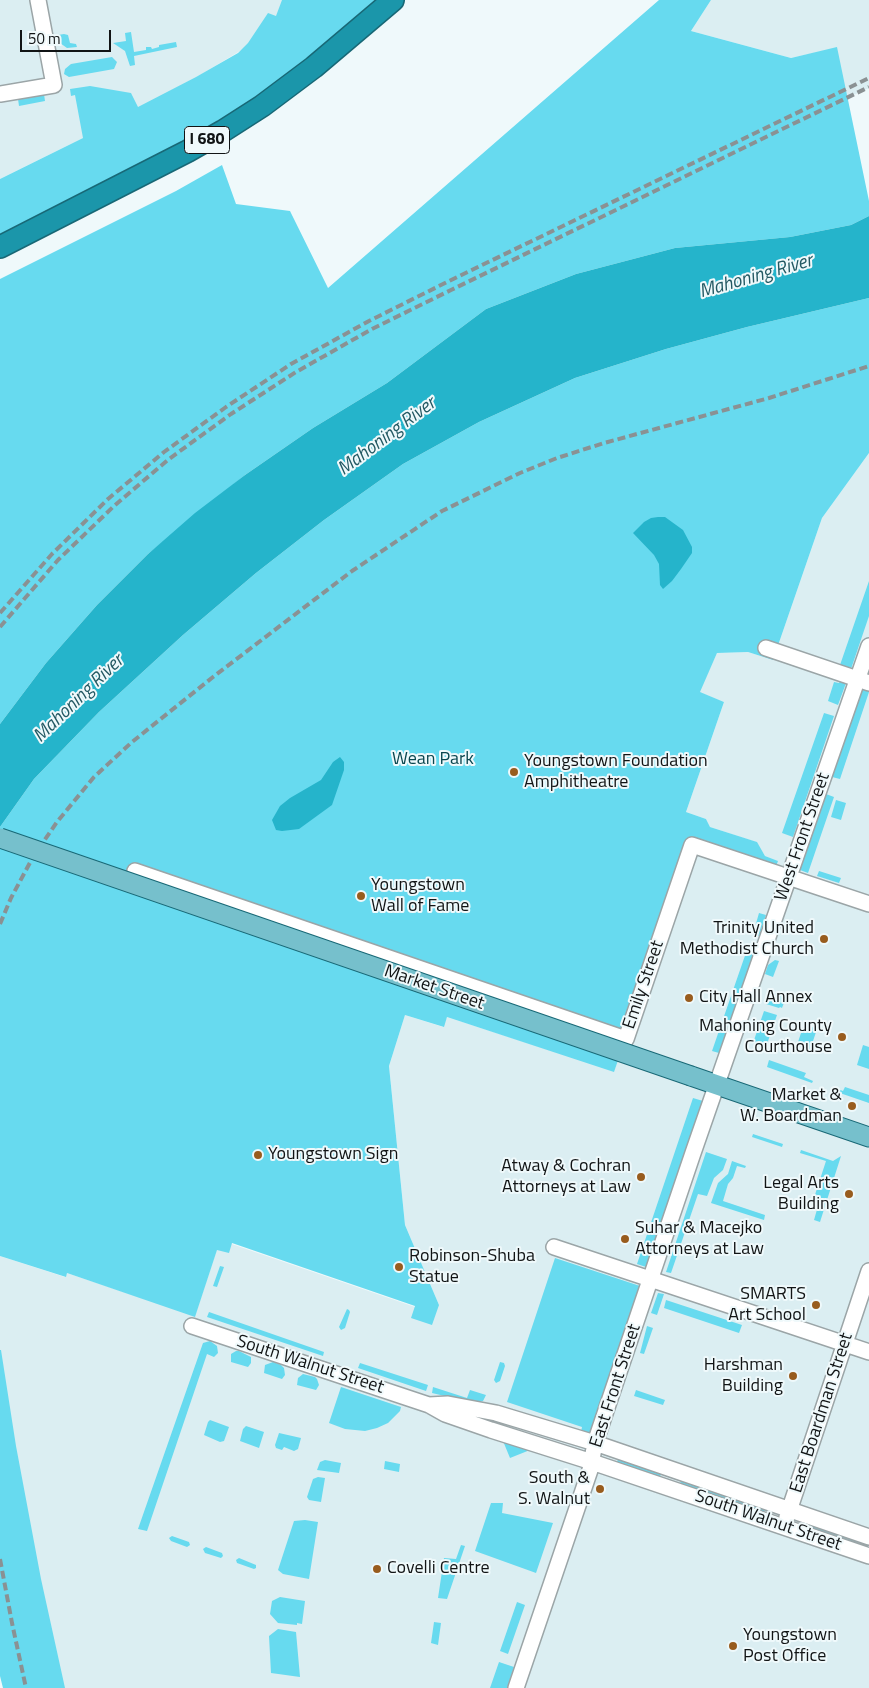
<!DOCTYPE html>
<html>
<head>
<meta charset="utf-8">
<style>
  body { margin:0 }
  #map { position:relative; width:869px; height:1688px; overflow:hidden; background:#eff9fb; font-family:"Titillium Web",sans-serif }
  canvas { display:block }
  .scale { position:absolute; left:20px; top:30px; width:91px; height:22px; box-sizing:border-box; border:2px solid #111415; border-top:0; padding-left:6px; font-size:15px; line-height:18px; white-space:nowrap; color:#111415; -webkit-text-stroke:4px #eff9fb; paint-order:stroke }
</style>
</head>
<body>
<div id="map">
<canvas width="869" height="1688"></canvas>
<div class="scale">50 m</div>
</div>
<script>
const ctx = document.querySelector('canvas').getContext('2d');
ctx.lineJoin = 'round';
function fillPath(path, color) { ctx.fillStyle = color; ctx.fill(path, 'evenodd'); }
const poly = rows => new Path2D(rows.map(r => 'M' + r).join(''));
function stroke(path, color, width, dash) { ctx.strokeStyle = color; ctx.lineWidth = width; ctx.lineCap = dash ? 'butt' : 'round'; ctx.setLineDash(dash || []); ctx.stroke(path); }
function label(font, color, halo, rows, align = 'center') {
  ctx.font = font + ' "Titillium Web",sans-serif'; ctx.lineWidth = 4; ctx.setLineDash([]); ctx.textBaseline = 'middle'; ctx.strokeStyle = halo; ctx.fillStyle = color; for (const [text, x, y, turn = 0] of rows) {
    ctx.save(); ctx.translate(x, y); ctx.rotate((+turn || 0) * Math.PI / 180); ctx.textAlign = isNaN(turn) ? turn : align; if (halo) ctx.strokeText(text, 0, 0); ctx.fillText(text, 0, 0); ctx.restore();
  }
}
fillPath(poly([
  [0,0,300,0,280,27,200,75,83,138,0,179],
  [711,0,869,0,869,88,847,98,836,48,791,58,691,31],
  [869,453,869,1688,26,1688,0,1559,0,1256,65,1277,67,1273,195,1316,220,1240,415,1307,439,1305,405,1225,389,1066,405,1015,443,1027,447,1017,614,1071,692,845,774,872,777,861,765,856,756,842,710,827,706,819,686,812,724,702,699,692,717,653,748,652,773,660,822,518]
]), '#dbeef2');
fillPath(poly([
  [282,0,393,0,314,67,0,247,0,179,83,138,75,95,71,96,70,89,90,86,131,93,138,107,196,77,238,53,248,43,268,13,276,16],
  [659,0,711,0,691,31,791,58,837,47,869,201,869,216,851,225,790,237,675,248,576,274,486,309,387,383,313,428,245,475,148,554,97,605,46,663,0,724,0,279,176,191,222,165,236,204,290,211,328,288],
  [131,32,134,52,146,50,146,47,151,47,152,49,159,47,159,45,176,42,177,47,134,56,135,65,130,66,125,51,113,43,126,41,125,33],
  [64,34,68,35,70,43,76,44,77,47,67,48,60,43,58,35],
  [112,57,117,62,114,69,69,77,64,74,65,69,71,64],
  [44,94,45,101,19,106,18,99],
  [869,298,869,453,822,518,773,660,748,652,717,653,700,692,724,702,686,812,706,819,710,827,757,842,765,856,778,861,774,872,692,845,614,1072,447,1017,444,1027,405,1015,389,1066,405,1225,439,1305,432,1325,411,1318,415,1306,232,1243,229,1253,217,1250,195,1317,67,1273,66,1277,0,1256,0,827,34,779,99,712,183,635,256,573,324,520,403,464,479,422,575,378,666,349,747,327],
  [869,581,869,616,851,669,840,665],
  [840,681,846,683,838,705,828,701,834,682,839,683],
  [862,688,869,690,869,692,840,779,832,777],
  [824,713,834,716,793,837,782,833],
  [826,794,834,797,808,873,800,870],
  [836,800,846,803,841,820,831,817],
  [819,871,841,878,839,883,817,876],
  [759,913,766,915,759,936,753,934],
  [749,944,756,947,719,1053,712,1051],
  [775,960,779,961,773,977,765,974,768,965],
  [771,992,786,997,782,1008,780,1007,779,1008,766,1004],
  [764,1011,777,1015,767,1044,768,1045,767,1048,753,1043],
  [804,1024,817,1029,810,1050,797,1045],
  [863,1045,869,1047,869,1069,857,1065],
  [769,1060,806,1073,804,1077,813,1081,812,1083,767,1067],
  [845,1087,869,1095,869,1103,834,1091,835,1088,843,1091],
  [693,1098,703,1101,646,1267,637,1264],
  [753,1134,783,1144,782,1147,752,1137],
  [801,1150,833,1161,841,1156,820,1222,814,1220,818,1206,812,1204,826,1161,800,1153],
  [706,1152,727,1159,723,1170,714,1178,707,1196,698,1194,671,1273,666,1272],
  [732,1161,746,1166,745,1168,737,1166,733,1178,728,1184,723,1201,765,1215,764,1220,711,1203,718,1183,728,1174],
  [555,1258,640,1286,590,1433,581,1432,582,1427,507,1402],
  [220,1266,224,1267,217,1287,213,1286],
  [658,1293,664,1294,657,1315,651,1313],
  [666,1300,742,1325,739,1333,664,1308],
  [347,1309,349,1310,350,1312,345,1328,341,1330,339,1327],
  [209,1312,324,1352,323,1356,207,1317],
  [647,1326,653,1328,644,1354,640,1353],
  [210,1341,217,1346,218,1353,214,1357,207,1354,147,1531,138,1529,203,1343],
  [0,1350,1,1350,16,1446,41,1579,65,1688,3,1688,0,1676],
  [239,1351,251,1357,251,1363,248,1367,231,1362,231,1354,236,1351],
  [273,1362,281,1365,284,1368,285,1375,282,1379,264,1373,265,1365],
  [500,1362,504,1363,505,1366,500,1381,496,1383,494,1380],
  [360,1363,428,1385,426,1391,358,1368],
  [303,1374,315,1377,317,1379,319,1385,316,1390,297,1385,298,1378],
  [341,1387,401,1407,400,1411,388,1423,377,1428,365,1431,345,1429,329,1423],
  [433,1387,467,1398,470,1390,486,1395,483,1401,474,1403,432,1393],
  [636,1390,665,1400,663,1405,634,1396],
  [210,1420,229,1427,224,1441,220,1442,204,1435,208,1422],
  [246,1426,264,1432,259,1448,240,1441,243,1429],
  [279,1433,301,1438,298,1449,294,1451,284,1447,282,1450,276,1448,275,1445],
  [503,1441,530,1450,510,1458],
  [618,1459,661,1474,660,1477,617,1462],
  [325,1460,341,1463,339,1473,317,1470,320,1462],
  [385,1461,400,1464,399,1472,384,1469],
  [318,1477,325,1478,321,1502,309,1500,307,1497,313,1479],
  [681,1481,765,1510,763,1513,680,1484],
  [491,1503,503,1503,502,1513,553,1523,536,1573,475,1551],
  [305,1520,318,1522,309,1579,283,1574,278,1570,294,1521],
  [803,1522,857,1541,856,1545,802,1526],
  [172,1536,189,1542,190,1545,187,1547,171,1541,169,1538],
  [461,1545,465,1546,447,1599,438,1598,444,1558,456,1559],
  [206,1547,222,1553,223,1556,221,1558,205,1553,203,1549],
  [239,1558,256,1565,256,1568,254,1569,237,1563,236,1560],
  [280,1597,305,1601,302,1624,297,1623,297,1625,278,1623,270,1614,272,1601],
  [517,1602,525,1605,508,1654,500,1651],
  [434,1622,441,1623,438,1645,431,1643],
  [278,1629,296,1632,300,1677,271,1673,269,1636],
  [499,1662,514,1667,507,1688,490,1688]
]), '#67daef');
fillPath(poly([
  [869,216,869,298,747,327,666,349,575,378,479,422,403,464,324,520,256,573,183,635,99,712,34,779,0,827,0,724,46,663,97,605,148,554,195,513,245,475,313,428,387,383,486,309,576,274,675,248,790,237,851,225],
  [658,517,665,517,683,530,692,547,692,553,681,569,672,581,663,589,660,585,659,564,654,555,633,533,644,522,651,518],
  [340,757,344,762,344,770,332,805,299,829,282,831,276,830,272,820,280,806,290,798,321,780,333,762]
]), '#25b4cb');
const minor = poly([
  [0,94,54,85,38,0],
  [766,648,869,683],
  [135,871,626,1039,692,845,869,904],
  [554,1247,869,1352],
  [192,1326,429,1405,445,1414,491,1430,592,1462,869,1556],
  [429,1405,448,1404,496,1413,595,1443,869,1537],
  [787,1517,869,1271],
  [516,1688,590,1470,595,1443,693,1153,869,646]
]);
const major = poly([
  [691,1076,869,1137]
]);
const highway = poly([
  [0,247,188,151,223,131,262,106,314,67,393,0]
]);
stroke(minor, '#9ba5a7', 18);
stroke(major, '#186876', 21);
stroke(highway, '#186876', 24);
stroke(minor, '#fff', 15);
stroke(major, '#76c0cc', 19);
stroke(highway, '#1b96aa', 21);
stroke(poly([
  [0,613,52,554,108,499,164,452,226,407,291,364,369,321,447,282,869,78],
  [0,627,58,560,114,506,169,459,231,414,296,372,372,329,451,290,869,87],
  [0,924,11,898,33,857,57,822,94,777,132,742,213,677,352,571,442,511,520,473,557,458,604,443,769,398,869,366],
  [0,1559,12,1623,26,1688]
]), '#8a9193', 4, [8, 4]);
const majorBridge = poly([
  [0,838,691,1076]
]);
stroke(majorBridge, '#186876', 21, []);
stroke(majorBridge, '#76c0cc', 19);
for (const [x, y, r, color] of [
  [514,772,5,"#985c1e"],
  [361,896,5,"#985c1e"],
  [824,939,5,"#985c1e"],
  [689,998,5,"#985c1e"],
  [842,1037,5,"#985c1e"],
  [852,1106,5,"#985c1e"],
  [258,1155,5,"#985c1e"],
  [641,1177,5,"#985c1e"],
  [849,1194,5,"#985c1e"],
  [625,1239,5,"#985c1e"],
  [399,1267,5,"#985c1e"],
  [816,1305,5,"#985c1e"],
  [793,1376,5,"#985c1e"],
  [600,1489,5,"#985c1e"],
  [377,1569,5,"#985c1e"],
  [733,1646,5,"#985c1e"]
]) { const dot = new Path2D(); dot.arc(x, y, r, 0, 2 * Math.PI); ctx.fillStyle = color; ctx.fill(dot); stroke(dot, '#eff9fb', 2); }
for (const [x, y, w] of [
  [207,140,45]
]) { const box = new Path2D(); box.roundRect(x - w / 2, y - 13.5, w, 27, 4); ctx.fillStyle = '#eff9fb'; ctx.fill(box); stroke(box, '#111415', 1); }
label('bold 16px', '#111415', null, [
  ["I 680",207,140]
]);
label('18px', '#0a464f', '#eff9fb', [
  ["Wean Park",433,760]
]);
label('18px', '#111415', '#eff9fb', [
  ["Youngstown Foundation",524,762],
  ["Amphitheatre",524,783],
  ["Youngstown",371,886],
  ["Wall of Fame",371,907],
  ["Trinity United",814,929,"right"],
  ["Methodist Church",814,950,"right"],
  ["City Hall Annex",699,998],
  ["Mahoning County",832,1027,"right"],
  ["Courthouse",832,1048,"right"],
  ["Market &",842,1096,"right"],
  ["W. Boardman",842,1117,"right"],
  ["Youngstown Sign",268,1155],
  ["Atway & Cochran",631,1167,"right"],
  ["Attorneys at Law",631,1188,"right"],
  ["Legal Arts",839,1184,"right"],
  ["Building",839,1205,"right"],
  ["Suhar & Macejko",635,1229],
  ["Attorneys at Law",635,1250],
  ["Robinson-Shuba",409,1257],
  ["Statue",409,1278],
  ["SMARTS",806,1295,"right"],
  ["Art School",806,1316,"right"],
  ["Harshman",783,1366,"right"],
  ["Building",783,1387,"right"],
  ["South &",590,1479,"right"],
  ["S. Walnut",590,1500,"right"],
  ["Covelli Centre",387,1569],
  ["Youngstown",743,1636],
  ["Post Office",743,1657]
], 'left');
label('18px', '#111415', '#eff9fb', [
  ["West Front Street",803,837,-71],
  ["Emily Street",644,985,-71],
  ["Market Street",434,988,19],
  ["South Walnut Street",310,1365,18],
  ["East Front Street",616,1386,-72],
  ["East Boardman Street",822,1413,-72],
  ["South Walnut Street",768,1521,19]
]);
label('italic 19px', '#235963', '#eff9fb', [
  ["Mahoning River",756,277,-16],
  ["Mahoning River",387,437,-37],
  ["Mahoning River",79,699,-44]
]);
</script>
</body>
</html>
